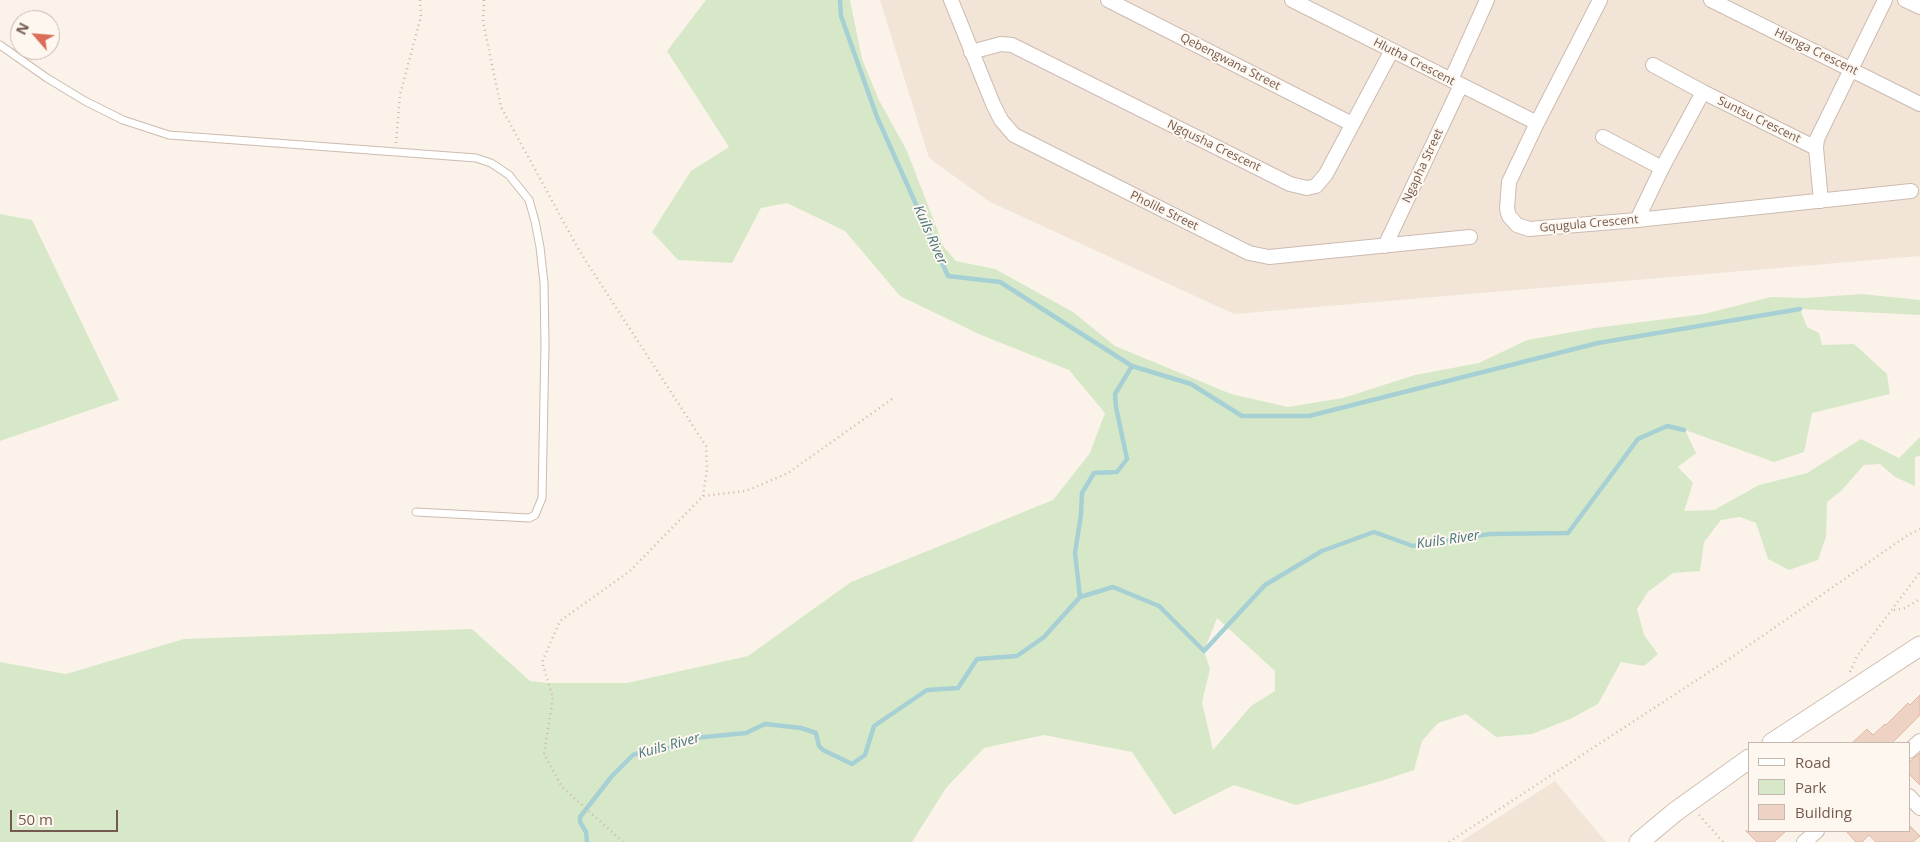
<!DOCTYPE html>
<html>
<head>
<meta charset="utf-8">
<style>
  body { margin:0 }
  #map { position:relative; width:1920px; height:842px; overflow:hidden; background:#fbf3e9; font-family:"Open Sans",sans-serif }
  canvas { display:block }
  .legend { position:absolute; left:1748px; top:742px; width:162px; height:90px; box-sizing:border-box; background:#fef7ef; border:1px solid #c7b8af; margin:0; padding:6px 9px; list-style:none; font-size:15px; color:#745a4e }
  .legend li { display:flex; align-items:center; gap:10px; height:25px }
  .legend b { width:25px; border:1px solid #c7b8af }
  .north { position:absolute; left:10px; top:10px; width:50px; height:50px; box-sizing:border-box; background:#fef7ef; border:1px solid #c7b8af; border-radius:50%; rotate:297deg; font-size:14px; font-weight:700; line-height:20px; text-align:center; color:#745a4e }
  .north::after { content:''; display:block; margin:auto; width:18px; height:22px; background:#db6e58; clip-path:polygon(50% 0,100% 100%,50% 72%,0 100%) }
  .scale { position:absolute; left:10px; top:810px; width:108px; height:22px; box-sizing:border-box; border:2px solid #745a4e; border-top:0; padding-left:6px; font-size:15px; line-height:18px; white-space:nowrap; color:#745a4e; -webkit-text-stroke:4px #fef7ef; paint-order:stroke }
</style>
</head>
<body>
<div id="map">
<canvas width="1920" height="842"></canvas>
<ul class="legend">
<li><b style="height:6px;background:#fff"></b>Road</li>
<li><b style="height:14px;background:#d7e8c8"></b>Park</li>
<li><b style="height:14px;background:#eed2c3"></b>Building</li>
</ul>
<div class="north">N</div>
<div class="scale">50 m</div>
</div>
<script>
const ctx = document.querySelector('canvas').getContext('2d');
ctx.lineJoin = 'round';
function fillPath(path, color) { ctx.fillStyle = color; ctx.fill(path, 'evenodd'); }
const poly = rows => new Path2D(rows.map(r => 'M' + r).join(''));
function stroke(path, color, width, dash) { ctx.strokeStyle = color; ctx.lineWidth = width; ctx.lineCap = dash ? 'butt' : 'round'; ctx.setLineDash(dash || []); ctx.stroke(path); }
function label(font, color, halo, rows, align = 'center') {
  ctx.font = font + ' "Open Sans",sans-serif'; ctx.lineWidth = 4; ctx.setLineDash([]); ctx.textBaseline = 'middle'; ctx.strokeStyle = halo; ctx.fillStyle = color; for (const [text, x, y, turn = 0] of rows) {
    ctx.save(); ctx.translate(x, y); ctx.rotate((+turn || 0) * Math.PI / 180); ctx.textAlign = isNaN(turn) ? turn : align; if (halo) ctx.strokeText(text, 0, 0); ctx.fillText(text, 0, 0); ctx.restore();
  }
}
fillPath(poly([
  [880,0,1920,0,1920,256,1234,314,990,202,929,158],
  [1555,781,1606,842,1460,842]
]), '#f2e5d8');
fillPath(poly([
  [706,0,850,0,862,59,879,100,907,151,944,247,956,261,995,269,1073,312,1115,346,1231,394,1288,407,1343,398,1415,375,1479,363,1527,340,1595,328,1704,314,1771,297,1804,298,1862,294,1920,300,1920,315,1800,309,1807,327,1819,333,1822,345,1854,344,1887,374,1890,394,1812,413,1804,452,1774,462,1685,430,1696,453,1678,467,1693,483,1684,511,1714,510,1759,485,1807,473,1861,439,1899,458,1920,437,1920,456,1915,457,1915,486,1895,477,1880,464,1864,465,1841,491,1827,502,1826,537,1818,560,1789,570,1768,559,1756,523,1740,517,1721,520,1704,542,1700,571,1673,573,1648,592,1637,609,1644,635,1658,654,1644,666,1621,662,1598,704,1570,719,1532,734,1496,737,1466,714,1438,723,1422,741,1414,770,1381,781,1296,805,1234,785,1174,815,1132,752,1044,735,984,748,946,788,912,842,0,842,0,662,66,674,184,639,472,629,530,681,548,683,627,683,748,656,851,582,1053,500,1090,453,1105,413,1069,370,981,335,900,296,845,231,787,203,761,208,732,263,678,260,652,232,691,171,729,147,667,51],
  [1217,618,1275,671,1275,691,1251,706,1213,750,1202,702,1210,669,1204,651],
  [0,214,32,220,119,400,0,441]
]), '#d7e8c8');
stroke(poly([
  [840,0,841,16,877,117,948,276,1000,282,1132,366,1191,384,1242,416,1309,416,1598,343,1800,309],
  [1080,597,1075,553,1081,514,1082,493,1094,473,1117,472,1127,459,1116,407,1115,394,1132,366],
  [587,842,586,832,580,822,580,817,612,776,633,755,650,750,666,749,694,738,746,733,765,724,801,728,816,733,819,746,823,750,852,764,865,755,874,726,927,690,958,688,977,659,1017,656,1044,637,1080,597,1113,587,1159,606,1204,651,1265,585,1322,551,1374,532,1413,546,1490,534,1568,533,1638,439,1667,426,1684,430]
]), '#a6d0d4', 4.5);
const building = poly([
  [1920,695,1920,715,1892,743,1852,743,1867,729,1873,735,1885,724,1886,725,1908,703,1910,705,1920,695],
  [1920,753,1920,785,1909,774,1909,762,1920,753],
  [1911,827,1920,836,1913,842,1876,842,1869,835,1862,842,1856,842,1846,831,1909,831,1911,827],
  [1746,831,1786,831,1774,842,1757,842,1746,831]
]);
fillPath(building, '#eed2c3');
stroke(building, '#e0b8a4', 1);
const service = poly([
  [0,45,47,78,85,101,123,120,169,135,476,158,491,163,509,175,529,200,535,221,540,247,544,283,545,345,542,498,535,515,529,518,416,512]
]);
const minor = poly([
  [951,0,993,104,1001,120,1014,135,1249,253,1269,257,1470,237],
  [1108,0,1352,124],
  [1292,0,1537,123],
  [1600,0,1537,123,1509,182,1507,209,1509,216,1517,225,1529,229,1637,220,1911,191],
  [1711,0,1920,104],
  [1905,0,1920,7],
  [971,52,1001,44,1012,45,1290,184,1307,188,1316,186,1326,174,1392,50],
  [1653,65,1703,92,1816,148],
  [1451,80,1487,0],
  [1603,137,1662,168],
  [1821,201,1816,148,1817,139,1885,0],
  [1637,220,1662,168,1703,92],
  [1385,246,1461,85],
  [1909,751,1920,741],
  [1909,796,1920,808],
  [1804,842,1817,831]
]);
const secondary = poly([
  [1772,743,1920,646],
  [1639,842,1675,812,1749,759]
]);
stroke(service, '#ccbbb0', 9);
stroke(minor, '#ccbbb0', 16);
stroke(secondary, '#d1bdb0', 21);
stroke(poly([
  [484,0,483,22,501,107,580,252,706,446,707,470,703,496],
  [396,143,400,95,421,16,420,0],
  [1894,610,1905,608,1920,599],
  [1850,672,1857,656,1920,572],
  [1699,815,1723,842],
  [623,842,562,787,544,754,553,698,542,662,560,621,630,571,703,496,746,491,788,473,892,399],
  [1449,842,1732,657,1908,535,1920,529]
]), '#d4b5a6', 2.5, [1, 4]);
stroke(service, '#fff', 7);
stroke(minor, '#fff', 14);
stroke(secondary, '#fff', 19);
label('12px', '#745a4e', '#fef7ef', [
  ["Hlanga Crescent",1816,52,26],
  ["Qebengwana Street",1230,62,27],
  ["Hlutha Crescent",1414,62,27],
  ["Suntsu Crescent",1759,120,26],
  ["Ngqusha Crescent",1214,146,26],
  ["Ngapha Street",1423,166,-65],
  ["Pholile Street",1164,211,26],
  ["Gqugula Crescent",1589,224,-5]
]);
label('italic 14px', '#47787f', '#fef7ef', [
  ["Kuils River",930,235,66],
  ["Kuils River",1448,540,-8],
  ["Kuils River",669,746,-15]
]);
</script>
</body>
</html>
